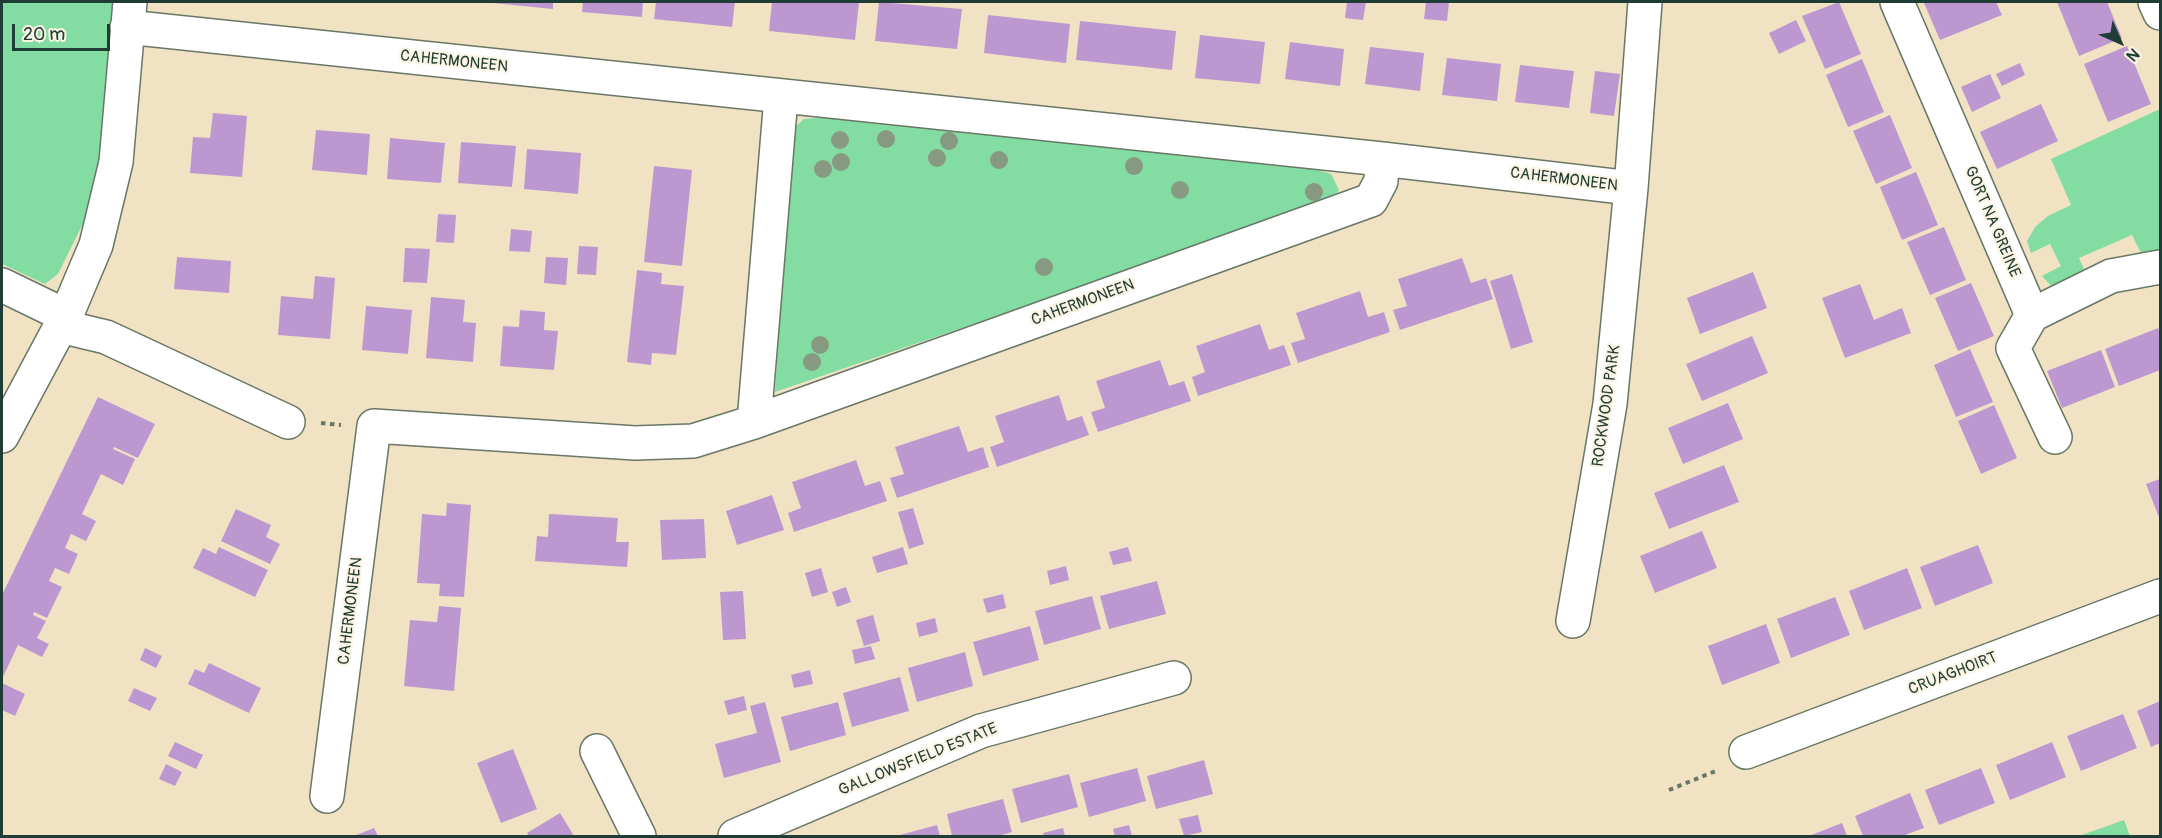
<!DOCTYPE html>
<html>
<head>
<meta charset="utf-8">
<style>
  body { margin:0 }
  #map { position:relative; width:2162px; height:838px; overflow:hidden; background:#f1e2c4; font-family:Pangolin,sans-serif }
  canvas { display:block }
  .frame { position:absolute; inset:0; border:3px solid #1f3d34; pointer-events:none }
  .north { position:absolute; left:2090px; top:12px; width:60px; height:60px; -webkit-text-stroke:4px #fcf5e5; paint-order:stroke; rotate:135deg; font-size:16px; font-weight:700; line-height:24px; text-align:center; color:#1f3d34 }
  .north::after { content:''; display:block; margin:auto; width:21px; height:27px; background:#1f3d34; clip-path:polygon(50% 0,100% 100%,50% 72%,0 100%) }
  .scale { position:absolute; left:12px; top:24px; width:98px; height:27px; box-sizing:border-box; border:3px solid #1f3d34; border-top:0; padding-left:8px; font-size:18px; line-height:21px; white-space:nowrap; color:#1f3d34; -webkit-text-stroke:4px #fcf5e5; paint-order:stroke }
</style>
</head>
<body>
<div id="map">
<canvas width="2162" height="838"></canvas>
<div class="frame"></div>
<div class="north">N</div>
<div class="scale">20 m</div>
</div>
<script>
const ctx = document.querySelector('canvas').getContext('2d');
ctx.lineJoin = 'round';
function fillPath(path, color) { ctx.fillStyle = color; ctx.fill(path, 'evenodd'); }
const poly = rows => new Path2D(rows.map(r => 'M' + r).join(''));
function stroke(path, color, width, dash) { ctx.strokeStyle = color; ctx.lineWidth = width; ctx.lineCap = dash ? 'butt' : 'round'; ctx.setLineDash(dash || []); ctx.stroke(path); }
function label(font, color, halo, rows, align = 'center') {
  ctx.font = font + ' Pangolin,sans-serif'; ctx.lineWidth = 4.5; ctx.setLineDash([]); ctx.textBaseline = 'middle'; ctx.strokeStyle = halo; ctx.fillStyle = color; for (const [text, x, y, turn = 0] of rows) {
    ctx.save(); ctx.translate(x, y); ctx.rotate((+turn || 0) * Math.PI / 180); ctx.textAlign = isNaN(turn) ? turn : align; if (halo) ctx.strokeText(text, 0, 0); ctx.fillText(text, 0, 0); ctx.restore();
  }
}
fillPath(poly([
  [2,2,118,2,97,195,58,274,45,284,2,264],
  [2160,109,2160,252,2143,257,2132,235,2079,258,2089,281,2054,289,2042,276,2061,266,2050,244,2031,253,2027,241,2035,227,2048,216,2071,205,2051,159],
  [826,117,1310,168,1331,174,1339,190,1329,202,775,392,792,130,804,119],
  [2124,820,2130,836,2079,836]
]), '#83dda2');
fillPath(poly([
  [493,2,553,2,553,9,493,3],
  [583,2,643,2,642,17,582,12],
  [656,2,735,2,732,27,654,19],
  [772,2,859,2,855,40,769,31],
  [879,2,962,9,957,49,875,41],
  [1347,2,1366,2,1363,20,1345,18],
  [1426,2,1449,2,1447,21,1424,19],
  [1839,2,1861,54,1825,69,1802,16],
  [1929,2,1996,2,2002,15,1940,40,1924,3],
  [2057,2,2107,2,2122,38,2079,56],
  [988,15,1070,24,1066,63,984,53],
  [1796,20,1806,41,1779,54,1769,33],
  [1080,21,1176,31,1172,70,1076,60],
  [1200,35,1265,42,1260,84,1195,78],
  [1290,42,1344,49,1340,86,1285,79],
  [2127,46,2151,104,2108,122,2084,64],
  [1370,47,1424,53,1420,91,1365,84],
  [1447,58,1501,64,1497,101,1442,95],
  [1862,59,1884,112,1848,127,1826,75],
  [2020,63,2025,75,2002,86,1996,74],
  [1520,65,1574,71,1569,108,1515,102],
  [1595,71,1620,74,1614,116,1590,113],
  [1990,74,2001,98,1972,112,1961,87],
  [2041,104,2058,141,1997,169,1980,132],
  [213,113,247,116,242,177,190,173,193,137,210,138],
  [1890,115,1912,168,1876,184,1853,131],
  [316,130,370,134,367,175,312,170],
  [390,138,445,143,441,183,387,179],
  [461,142,516,146,512,187,458,183],
  [527,149,581,153,578,194,524,189],
  [654,166,692,170,682,266,644,262],
  [1916,172,1938,225,1902,240,1880,187],
  [438,214,456,215,454,243,436,242],
  [1944,227,1966,280,1930,295,1907,242],
  [511,229,532,231,530,252,509,251],
  [579,246,598,247,596,275,577,274],
  [405,248,430,249,427,283,403,282],
  [177,257,231,261,229,293,174,289],
  [546,257,568,258,566,285,544,283],
  [1462,258,1471,283,1486,278,1493,299,1400,330,1393,310,1407,306,1398,279],
  [637,270,662,273,661,284,684,286,676,355,652,353,651,365,627,362],
  [1753,272,1767,308,1700,334,1687,298],
  [1512,274,1533,342,1511,349,1490,281],
  [315,276,335,278,330,339,278,335,281,296,313,299],
  [1971,283,1994,336,1958,351,1935,298],
  [1860,284,1874,320,1902,308,1911,333,1845,358,1822,298],
  [1360,291,1368,317,1384,312,1390,332,1298,363,1291,343,1305,339,1296,313],
  [431,297,465,300,463,322,476,323,473,362,426,358],
  [366,306,412,310,408,354,362,350],
  [520,310,545,312,544,330,558,331,554,370,500,366,503,326,519,327],
  [1260,324,1269,350,1284,345,1291,365,1198,396,1192,377,1205,372,1196,346],
  [2158,328,2160,334,2160,370,2119,386,2105,349],
  [1752,336,1768,373,1702,401,1686,364],
  [1970,349,1993,402,1956,417,1934,365],
  [2101,350,2115,387,2062,408,2047,371],
  [1160,360,1169,386,1184,381,1191,401,1098,432,1091,412,1105,408,1096,381],
  [1059,395,1067,421,1082,416,1089,435,997,467,990,447,1004,442,995,416],
  [98,397,155,424,138,458,114,447,113,449,135,459,123,485,101,474,82,514,96,521,86,541,71,534,65,548,78,554,69,574,55,568,49,581,62,587,47,618,34,612,33,615,46,621,37,638,49,644,42,657,18,645,2,679,2,595],
  [1728,403,1743,439,1683,464,1668,428],
  [1994,405,2017,458,1981,474,1958,421],
  [959,426,968,452,983,447,989,467,897,498,890,478,904,474,895,447],
  [856,460,865,486,880,481,887,501,794,532,788,513,801,508,792,482],
  [1724,465,1739,502,1669,529,1654,493],
  [2160,479,2160,520,2146,484],
  [772,495,784,530,737,545,726,511],
  [447,503,471,505,464,597,439,596,440,584,417,583,422,514,446,516],
  [913,508,924,544,909,549,898,512],
  [236,509,271,525,266,537,280,544,270,564,221,541],
  [549,514,618,518,616,542,629,542,627,567,535,561,537,536,548,537],
  [704,519,706,558,662,560,660,520],
  [1702,531,1717,568,1655,593,1640,556],
  [1978,545,1993,583,1935,606,1920,567],
  [219,547,268,570,255,597,193,568,203,548,216,554],
  [903,547,908,564,877,573,872,557],
  [1128,547,1132,561,1113,565,1109,552],
  [1066,566,1069,580,1050,585,1047,571],
  [821,568,828,592,812,597,805,573],
  [1907,568,1922,608,1864,630,1849,591],
  [1157,581,1166,614,1109,629,1100,596],
  [846,587,851,602,837,607,832,592],
  [743,591,746,639,723,640,720,592],
  [1003,594,1006,608,987,613,983,599],
  [1092,596,1101,629,1044,645,1035,611],
  [1835,597,1850,635,1791,658,1777,619],
  [439,606,461,608,454,691,404,686,410,620,437,622],
  [873,615,880,641,864,646,856,620],
  [935,618,938,632,919,637,916,623],
  [1766,624,1780,663,1722,685,1708,646],
  [1030,626,1039,660,983,676,973,642],
  [871,646,875,659,855,664,852,650],
  [145,648,162,656,156,668,140,660],
  [965,652,973,686,917,702,908,668],
  [209,663,261,688,249,713,188,684,195,669,204,673],
  [810,670,813,684,794,688,791,675],
  [900,677,909,711,852,727,843,693],
  [2,683,25,694,15,716,2,710],
  [134,688,157,698,150,711,128,701],
  [744,696,747,710,728,715,724,701],
  [2160,701,2160,743,2151,747,2137,711],
  [765,702,781,762,724,778,715,744,757,733,750,706],
  [838,702,846,735,790,751,781,717],
  [2123,714,2137,748,2081,771,2067,736],
  [175,742,203,755,196,769,168,756],
  [2052,742,2066,777,2010,800,1996,765],
  [513,749,537,809,501,823,477,763],
  [1204,760,1213,794,1156,809,1147,776],
  [166,764,182,772,175,786,159,779],
  [1137,768,1146,801,1089,817,1080,783],
  [1981,768,1995,803,1939,825,1925,790],
  [1069,774,1078,807,1021,823,1012,789],
  [1910,793,1924,828,1902,836,1863,836,1855,816],
  [1003,799,1012,832,998,836,952,836,947,814],
  [560,813,574,836,529,836,527,833],
  [1198,815,1202,832,1184,836,1179,819],
  [1842,823,1847,836,1808,836,1814,834],
  [937,825,940,836,896,836],
  [1129,825,1132,836,1115,836,1113,829],
  [374,828,378,836,354,836],
  [1063,828,1065,836,1044,836,1043,833]
]), '#bd98d0');
const minor = poly([
  [1897,2,2032,315,2111,276,2160,267],
  [2155,2,2160,13],
  [127,27,1382,159,1631,188],
  [2,285,66,316],
  [2032,315,2013,348,2055,437],
  [60,326,106,337,288,422],
  [754,422,781,97],
  [2,436,66,316,96,245,116,162,130,2],
  [1573,621,1610,404,1631,188,1645,2],
  [597,751,639,836],
  [1746,752,2160,596],
  [327,796,374,426,635,443,693,441,754,422,1371,200,1381,181,1382,159],
  [735,836,981,731,1174,678]
]);
stroke(minor, '#687766', 36);
stroke(poly([
  [321,423,341,425],
  [1669,790,1718,770]
]), '#687766', 4, [4.5, 4.5]);
stroke(minor, '#fff', 33);
ctx.fillStyle = '#889981';
for (const [x, y] of [
  [886,139],
  [840,140],
  [949,141],
  [937,158],
  [999,160],
  [841,162],
  [1134,166],
  [823,169],
  [1180,190],
  [1314,192],
  [1044,267],
  [820,345],
  [812,362]
]) { ctx.beginPath(); ctx.arc(x, y, 9, 0, 2 * Math.PI); ctx.fill(); }
label('16px', '#1f3d34', '#fcf5e5', [
  ["CAHERMONEEN",454,62,6],
  ["CAHERMONEEN",1564,180,7],
  ["GORT NA GREINE",1992,222,67],
  ["CAHERMONEEN",1083,303,-20],
  ["ROCKWOOD PARK",1607,406,-82],
  ["CAHERMONEEN",351,611,-83],
  ["CRUAGHOIRT",1953,674,-21],
  ["GALLOWSFIELD ESTATE",918,760,-22]
]);
</script>
</body>
</html>
